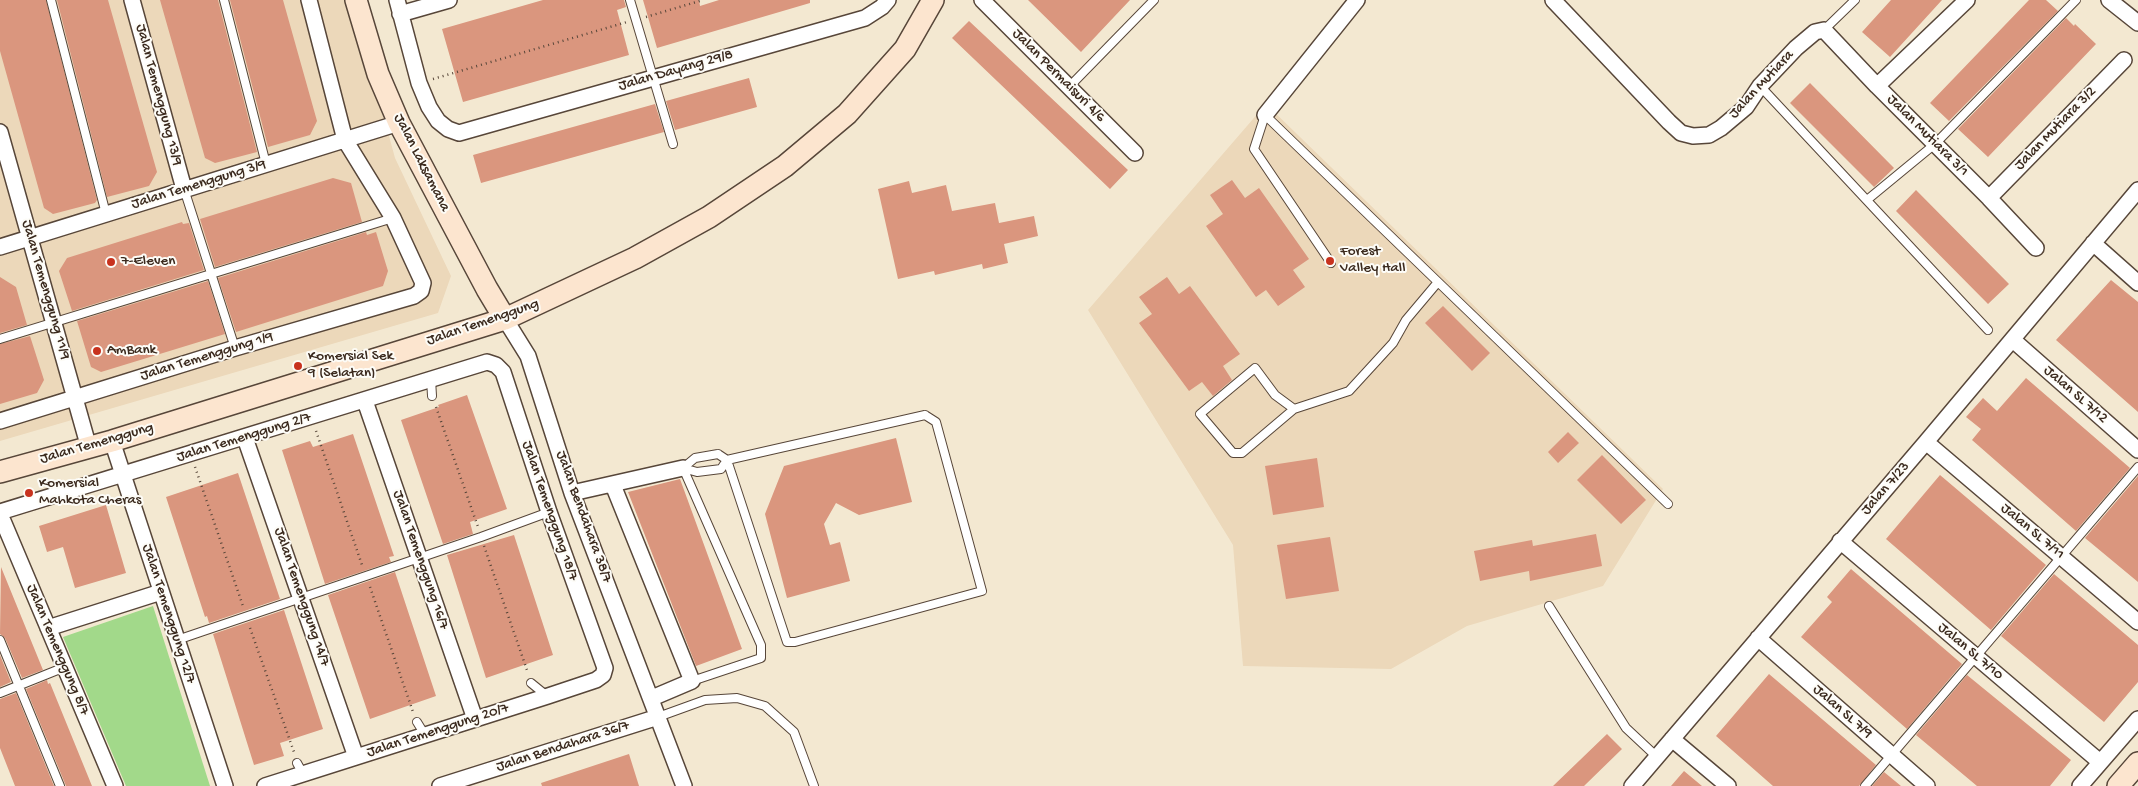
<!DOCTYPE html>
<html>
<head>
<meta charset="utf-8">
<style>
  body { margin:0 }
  canvas { display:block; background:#f3e8d1 }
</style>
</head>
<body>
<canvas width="2138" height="786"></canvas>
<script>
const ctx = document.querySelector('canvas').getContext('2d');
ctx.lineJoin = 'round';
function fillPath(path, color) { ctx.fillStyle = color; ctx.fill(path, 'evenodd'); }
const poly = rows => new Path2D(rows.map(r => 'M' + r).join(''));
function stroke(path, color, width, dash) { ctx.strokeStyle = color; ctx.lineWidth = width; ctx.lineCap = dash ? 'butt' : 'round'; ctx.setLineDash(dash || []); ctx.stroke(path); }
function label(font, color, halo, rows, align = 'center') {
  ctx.font = font + ' "Gochi Hand",sans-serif'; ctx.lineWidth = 4; ctx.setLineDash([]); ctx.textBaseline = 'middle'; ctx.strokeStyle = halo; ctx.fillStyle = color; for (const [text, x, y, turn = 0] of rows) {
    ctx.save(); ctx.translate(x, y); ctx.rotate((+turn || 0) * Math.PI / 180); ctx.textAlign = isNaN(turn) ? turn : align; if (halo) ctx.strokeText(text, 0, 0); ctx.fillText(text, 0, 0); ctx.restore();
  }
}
fillPath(poly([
  [0,0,352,0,395,158,451,276,438,313,0,441],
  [1266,104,1663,489,1603,586,1467,626,1391,669,1243,666,1233,545,1088,310]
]), '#ecd8ba');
fillPath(poly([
  [153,606,210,786,126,786,63,637]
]), '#a2d98a');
fillPath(poly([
  [0,0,46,0,97,200,95,203,53,214,44,208,0,51],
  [57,0,108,0,157,172,149,186,107,197],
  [160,0,218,0,257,152,215,163,205,158],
  [230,0,283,0,317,121,310,135,268,147],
  [543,0,624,0,626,7,617,10,629,55,463,102,442,29],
  [643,0,699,0,700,6,719,0,810,0,810,3,657,48],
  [1028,0,1130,0,1081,52],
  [1891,0,1942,0,1890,57,1862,32],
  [2029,0,2046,0,2058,11,1949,121,1930,103],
  [2066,18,2074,26,2075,24,2096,44,1988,157,1958,129],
  [969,21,1128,170,1110,189,952,38],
  [749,78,757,107,675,130,666,101],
  [1810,83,1894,168,1874,187,1790,103],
  [655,104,664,132,481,183,473,155],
  [333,178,351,183,362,222,215,267,200,219],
  [1232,180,1245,198,1259,188,1309,259,1293,270,1305,287,1278,306,1266,290,1256,297,1206,226,1223,214,1210,195],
  [909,181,912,193,946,185,952,211,995,203,999,223,1034,216,1038,236,1004,244,1008,263,983,269,982,264,935,275,934,271,898,279,878,189],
  [1916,190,2009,284,1988,304,1896,211],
  [182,222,183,224,189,223,204,270,72,311,59,271,67,258],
  [366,232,367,235,376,232,388,271,383,286,236,332,218,278],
  [0,277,16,287,27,325,0,333],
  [1167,277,1179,294,1190,286,1240,354,1223,366,1232,380,1213,396,1202,382,1189,391,1139,323,1152,314,1139,297],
  [2111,280,2138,302,2138,412,2056,340],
  [208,281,225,334,101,372,91,367,77,321],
  [1443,306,1490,353,1472,371,1425,323],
  [30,336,44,380,37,393,0,404,0,344],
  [2026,378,2130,468,2076,531,1972,440,1981,429,1966,417,1983,398,1997,411],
  [467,395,507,509,470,522,473,534,443,544,401,420,439,407,438,405],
  [1568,432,1579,443,1558,463,1548,452],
  [353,434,394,556,389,557,391,562,325,584,282,450,310,441,313,447],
  [896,438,912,502,859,515,836,503,824,524,830,545,840,542,850,581,787,598,765,514,784,466],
  [1602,455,1646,500,1621,524,1577,480],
  [1317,458,1324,507,1273,515,1265,466],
  [238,473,280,599,209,623,207,616,205,617,166,497],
  [1940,475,2046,565,1991,630,1886,539],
  [2138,476,2138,582,2085,538],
  [680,479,742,649,696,666,628,492],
  [106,505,126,573,75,588,63,547,47,552,39,526],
  [1596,534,1602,566,1530,581,1529,571,1480,581,1474,551,1532,540,1533,546],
  [514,535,553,655,486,678,447,555],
  [1330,537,1339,591,1286,599,1277,545],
  [1,567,43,670,22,678,5,638,0,634],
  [1851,569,1962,664,1907,729,1801,637,1832,602,1827,597],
  [395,572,436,696,370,719,328,595],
  [2054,574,2138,645,2138,682,2104,722,2001,636],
  [284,610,323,729,280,743,284,756,254,765,213,634],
  [0,655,11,682,0,687],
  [1769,674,1876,765,1859,786,1773,786,1716,736],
  [1967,675,2071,760,2050,786,1977,786,1916,735],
  [47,680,48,684,50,683,92,786,66,786,26,689],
  [16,693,54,786,15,786,0,748,0,699],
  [1607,734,1622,749,1584,786,1553,786],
  [629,754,639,786,542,786,541,783],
  [1684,771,1702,786,1671,786],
  [1884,772,1901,786,1872,786]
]), '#da967e');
const lane = poly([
  [51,0,106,214],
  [224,0,266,164],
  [630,0,673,144],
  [1824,30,1855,0],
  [1760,86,1988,330],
  [1069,87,1154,0],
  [184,189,235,348],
  [1867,200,1935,144,2076,0],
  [1331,263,1254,149,1265,115,1668,504],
  [0,339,393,218],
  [431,379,432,396],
  [1294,409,1275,395,1255,368,1200,414,1233,453,1242,453,1294,409,1349,391,1393,343,1406,320,1438,282],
  [925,415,936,422,982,591,795,642,787,642,727,460,925,415],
  [718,454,727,460,721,469,697,472,683,468,695,458,718,454],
  [683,468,761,645,761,658,692,681],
  [1549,606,1626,728,1657,757],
  [0,640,60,786],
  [177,640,481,537,549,512],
  [531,683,547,696],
  [0,693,65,667],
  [658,717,705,700,737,698,765,706,794,732,814,786],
  [417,722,425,735],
  [297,763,303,774],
  [1865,786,2138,467]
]);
const street = poly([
  [132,0,184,189],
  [397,0,419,83,429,107,438,121,448,129,459,133,865,18,882,7,888,0],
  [982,0,1135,153],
  [1553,0,1669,122,1681,133,1693,136,1709,135,1721,128,1746,107,1760,86,1796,48,1815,32,1824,30,1877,86,1989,198,2036,248],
  [2109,0,2138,23],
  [400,14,449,0],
  [1877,86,1967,0],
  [1265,115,1357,0],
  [0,132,89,448],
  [1989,198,2124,60],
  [2093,243,2138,283],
  [0,247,399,123],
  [505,319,528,356,572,493,684,786],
  [2013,340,2138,450],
  [365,401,475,719],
  [0,421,235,348,414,296,421,291,423,283,393,218,345,140,309,0],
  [245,438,356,757],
  [112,441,225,786],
  [1926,442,2138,622],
  [613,485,692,681,652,698],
  [572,493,683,468],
  [0,512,487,362,496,365,503,372,549,512,605,668,603,675,596,680,548,696,265,786],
  [0,514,115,786],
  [1840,541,2100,762],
  [48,628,161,592],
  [1758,638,1927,786],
  [1672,739,1728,786],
  [440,786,658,717],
  [1632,786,1926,442,2138,190],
  [2080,786,2138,719]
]);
const secondary = poly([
  [356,0,378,74,399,123,487,289,505,319],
  [0,472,112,441,505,319,635,258,709,217,785,166,847,114,905,49,933,0],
  [2118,786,2138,763]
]);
stroke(lane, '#574639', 10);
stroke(street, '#574639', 18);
stroke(secondary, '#574639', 24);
stroke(poly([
  [646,17,703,0],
  [433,79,627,22],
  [436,407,478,527],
  [316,431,362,565],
  [195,467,243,606],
  [484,546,528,673],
  [370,587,413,712],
  [250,628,294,752]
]), '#574639', 2.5, [1, 4]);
stroke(lane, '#fff', 8);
stroke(street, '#fff', 15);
stroke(secondary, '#fce5cf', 21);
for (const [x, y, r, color] of [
  [1330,261,5,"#c8321e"],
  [111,262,5,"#c8321e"],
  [97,351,5,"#c8321e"],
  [298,366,5,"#c8321e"],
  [29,493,5,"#c8321e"]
]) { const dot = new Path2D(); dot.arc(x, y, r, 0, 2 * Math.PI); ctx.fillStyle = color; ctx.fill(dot); stroke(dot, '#fdfcf7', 2); }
label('15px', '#3b2a1e', '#fdfcf7', [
  ["Jalan Dayang 29/8",676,71,-16],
  ["Jalan Permaisuri 4/6",1058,76,45],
  ["Jalan Mutiara",1762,85,-47],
  ["Jalan Temenggung 13/9",158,95,75],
  ["Jalan Mutiara 3/2",2056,129,-46],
  ["Jalan Mutiara 3/1",1927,136,45],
  ["Jalan Laksamana",421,163,63],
  ["Jalan Temenggung 3/9",199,185,-17],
  ["Jalan Temenggung 11/9",45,290,74],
  ["Jalan Temenggung",483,323,-19],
  ["Jalan Temenggung 1/9",207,357,-17],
  ["Jalan SL 7/12",2075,395,41],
  ["Jalan Temenggung 2/7",244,438,-17],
  ["Jalan Temenggung",97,444,-16],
  ["Jalan 7/23",1886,489,-49],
  ["Jalan Temenggung 18/7",549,511,71],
  ["Jalan Bendahara 38/7",583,517,70],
  ["Jalan SL 7/11",2032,532,40],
  ["Jalan Temenggung 16/7",420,560,71],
  ["Jalan Temenggung 14/7",301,597,71],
  ["Jalan Temenggung 12/7",168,614,72],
  ["Jalan Temenggung 8/7",57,650,67],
  ["Jalan SL 7/10",1970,652,40],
  ["Jalan SL 7/9",1842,712,41],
  ["Jalan Temenggung 20/7",438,731,-18],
  ["Jalan Bendahara 36/7",563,747,-18]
]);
label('15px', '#3b2a1e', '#fdfcf7', [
  ["Forest",1340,252],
  ["Valley Hall",1340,269],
  ["7-Eleven",121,262],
  ["AmBank",107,351],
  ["Komersial Sek",308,357],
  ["9 (Selatan)",308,374],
  ["Komersial",39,484],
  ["Mahkota Cheras",39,501]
], 'left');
</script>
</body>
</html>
